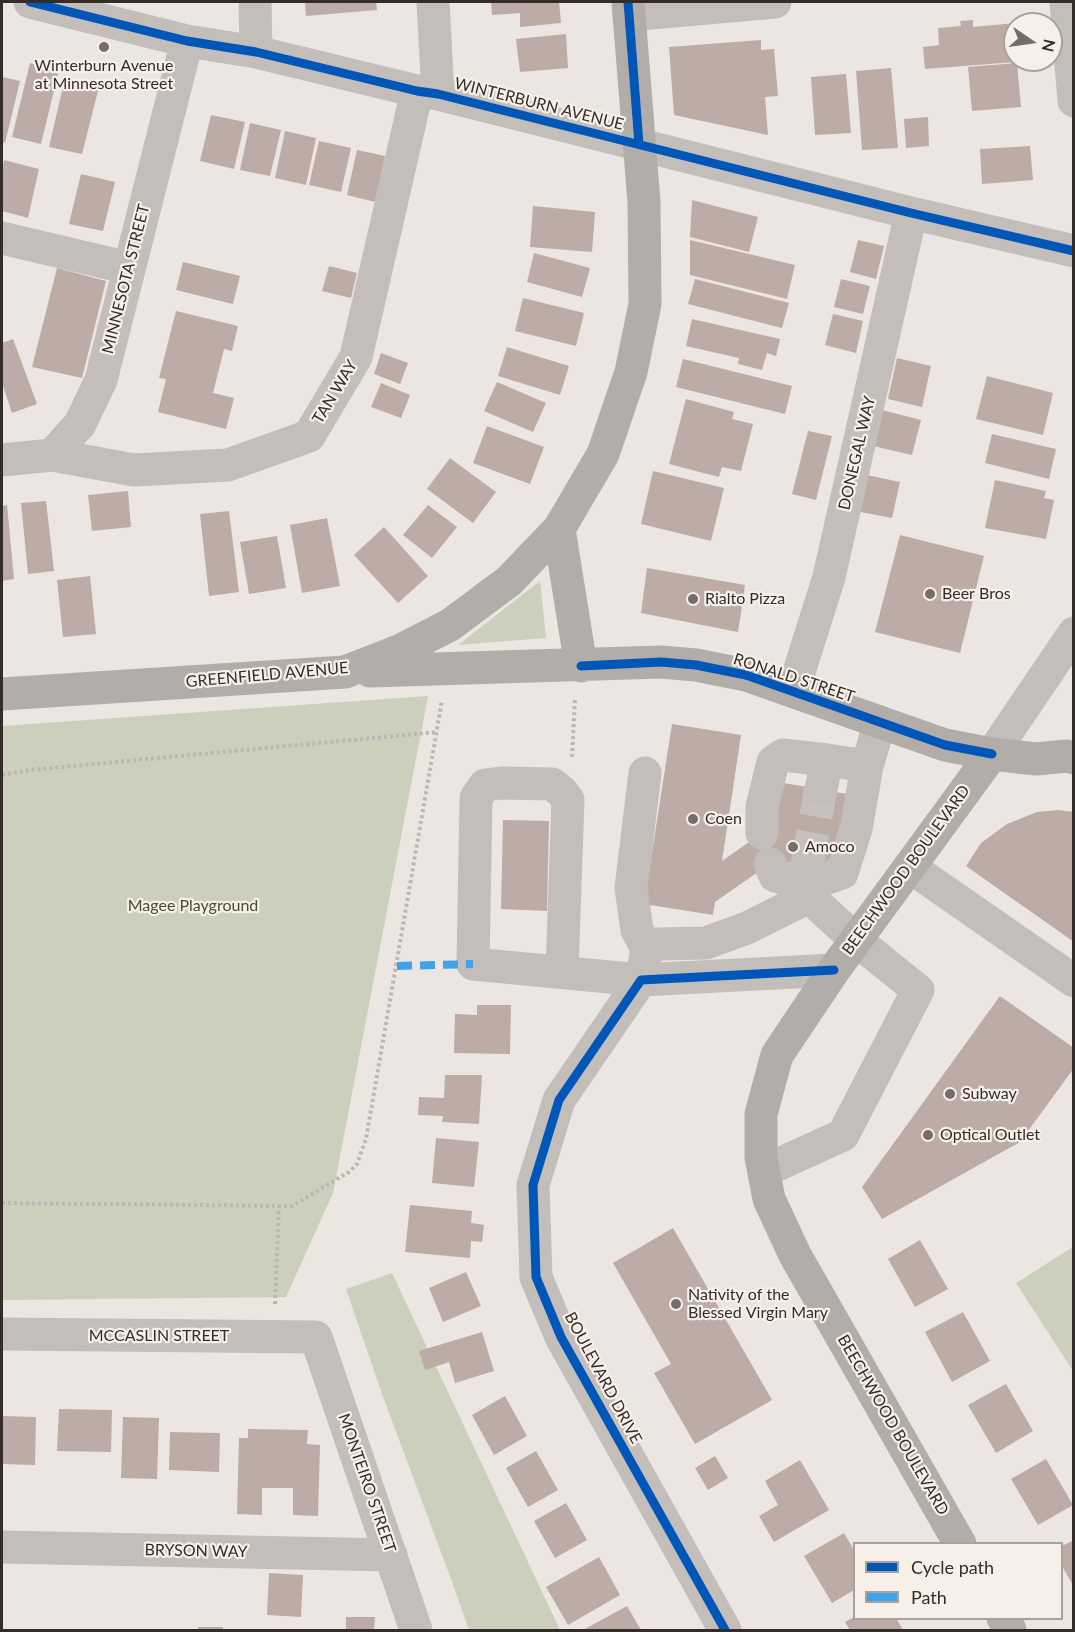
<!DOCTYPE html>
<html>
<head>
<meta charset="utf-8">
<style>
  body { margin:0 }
  #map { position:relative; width:1075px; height:1632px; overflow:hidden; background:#ebe6e1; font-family:Lato,sans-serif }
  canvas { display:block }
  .frame { position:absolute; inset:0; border:3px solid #342c29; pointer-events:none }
  .legend { position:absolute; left:853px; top:1542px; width:210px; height:78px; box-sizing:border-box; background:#f7f0e8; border:2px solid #a9a29c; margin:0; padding:8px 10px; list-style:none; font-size:18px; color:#342c29 }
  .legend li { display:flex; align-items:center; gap:12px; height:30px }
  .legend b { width:30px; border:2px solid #a9a29c }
  .north { position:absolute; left:1003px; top:12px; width:60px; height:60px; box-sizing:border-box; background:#f7f0e8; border:2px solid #a9a29c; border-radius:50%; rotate:103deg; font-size:16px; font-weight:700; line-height:24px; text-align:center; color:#342c29 }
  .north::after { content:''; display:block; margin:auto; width:21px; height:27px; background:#746d69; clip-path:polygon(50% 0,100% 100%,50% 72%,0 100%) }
</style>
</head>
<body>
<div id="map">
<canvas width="1075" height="1632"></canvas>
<div class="frame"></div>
<ul class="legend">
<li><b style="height:8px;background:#0057b8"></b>Cycle path</li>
<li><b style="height:8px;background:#3ea3eb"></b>Path</li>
</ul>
<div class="north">N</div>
</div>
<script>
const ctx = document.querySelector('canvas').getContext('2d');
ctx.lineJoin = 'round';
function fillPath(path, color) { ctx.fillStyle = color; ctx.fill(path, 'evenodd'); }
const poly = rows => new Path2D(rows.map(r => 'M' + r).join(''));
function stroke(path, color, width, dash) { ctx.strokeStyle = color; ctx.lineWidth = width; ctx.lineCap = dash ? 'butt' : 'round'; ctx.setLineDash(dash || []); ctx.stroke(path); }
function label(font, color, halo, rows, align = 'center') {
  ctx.font = font + ' Lato,sans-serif'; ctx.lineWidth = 4.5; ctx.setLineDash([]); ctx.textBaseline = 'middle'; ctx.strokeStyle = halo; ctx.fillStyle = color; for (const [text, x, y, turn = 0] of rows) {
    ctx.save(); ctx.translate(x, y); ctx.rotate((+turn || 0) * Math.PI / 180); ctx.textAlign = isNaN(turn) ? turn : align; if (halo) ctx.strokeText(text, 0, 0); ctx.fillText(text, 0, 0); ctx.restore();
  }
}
fillPath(poly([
  [540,581,546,638,458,645],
  [428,696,333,1193,286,1297,2,1300,2,726],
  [1073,1247,1073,1371,1016,1283],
  [392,1273,560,1630,469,1630,451,1579,382,1394,346,1289]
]), '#cccfbc');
fillPath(poly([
  [305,2,376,2,377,10,306,16],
  [491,2,559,2,561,23,520,27,520,13,492,15],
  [973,20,973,27,1015,23,1015,62,925,69,923,47,939,45,938,28,961,26,960,21],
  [566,34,568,68,520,72,516,39],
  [761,40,761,50,774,49,778,96,765,97,768,135,674,115,669,47],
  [30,63,59,70,41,144,12,137],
  [1017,63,1021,107,972,111,968,67],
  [891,68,898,148,862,150,856,71],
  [846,74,851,133,815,135,811,77],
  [2,77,20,81,5,143,2,142],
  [65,78,99,87,82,154,49,147],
  [211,115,245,122,234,169,200,161],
  [928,117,929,146,906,148,904,119],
  [250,123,281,130,270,176,240,170],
  [285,131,316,138,306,185,275,178],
  [319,141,351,148,341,192,309,185],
  [1030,146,1033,180,982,184,980,149],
  [357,150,385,156,375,202,347,195],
  [4,160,39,169,28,218,2,211,2,171],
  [81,174,115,182,103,231,69,224],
  [692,200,758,217,749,252,690,237],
  [533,206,595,212,592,252,530,247],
  [690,240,795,265,787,299,690,275],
  [858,240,884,246,876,279,850,272],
  [534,253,590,268,582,297,527,282],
  [183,262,240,276,233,304,176,290],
  [329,266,357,273,351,298,322,291],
  [57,268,106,281,82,378,32,367],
  [695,279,789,303,782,328,688,304],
  [841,279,870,286,863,314,834,307],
  [523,298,584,313,576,346,515,331],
  [176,311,238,326,232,351,224,349,213,393,234,398,226,429,158,412,166,379,159,378],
  [833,314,863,321,856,353,825,345],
  [692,319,780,339,776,356,767,353,762,370,738,364,739,358,686,346],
  [13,339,37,404,12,413,2,383,2,343],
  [507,347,569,366,560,395,498,376],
  [381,353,408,363,400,384,374,374],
  [897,358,931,366,922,407,888,399],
  [683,359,792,386,785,414,676,387],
  [987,376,1053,393,1043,435,976,419],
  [497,382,546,403,533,432,484,411],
  [381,383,410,395,401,418,371,407],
  [686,399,734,412,732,419,753,424,741,471,722,467,719,477,669,464],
  [882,410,921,420,912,455,873,446],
  [487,426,544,447,530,484,473,463],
  [808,431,832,436,816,500,792,494],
  [992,434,1056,449,1049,479,985,463],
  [450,458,496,492,473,523,427,489],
  [653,471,724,488,711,541,641,524],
  [862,474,900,482,892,518,855,511],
  [995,480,1046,491,1044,498,1054,500,1046,539,985,528],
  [128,491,131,527,92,531,88,495],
  [46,501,54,571,28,574,21,503],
  [7,505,14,579,2,581,2,506],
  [428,505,457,527,432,558,403,535],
  [229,511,239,592,209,596,200,514],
  [327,518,340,586,302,593,290,525],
  [384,527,428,576,398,603,354,555],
  [900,535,984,556,960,653,875,632],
  [277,536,286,588,249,594,240,542],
  [647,568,745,585,738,632,641,613],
  [90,576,96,634,63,637,57,580],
  [672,724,741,735,722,861,769,828,778,782,853,795,840,871,775,860,715,902,713,915,644,904],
  [1058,810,1074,812,1074,942,966,866,981,843,1007,824,1037,812],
  [503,820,549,821,547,911,501,909],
  [1000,996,1074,1048,1074,1068,1020,1142,882,1219,862,1187],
  [477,1005,511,1005,510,1054,454,1053,455,1014,477,1015],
  [445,1075,482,1075,479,1124,442,1122,443,1116,418,1115,419,1097,444,1098],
  [436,1138,479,1142,474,1187,432,1183],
  [410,1205,472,1211,471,1223,484,1225,482,1242,471,1241,470,1258,405,1252],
  [673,1228,772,1400,695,1444,654,1373,671,1364,613,1263],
  [920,1240,948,1289,915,1307,888,1259],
  [466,1272,481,1306,443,1322,429,1288],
  [963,1312,990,1361,952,1382,925,1332],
  [482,1332,494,1371,455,1383,449,1362,425,1370,419,1351],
  [1006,1384,1033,1431,996,1453,968,1405],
  [505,1396,527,1436,494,1455,472,1415],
  [59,1409,112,1410,111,1452,57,1451],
  [2,1416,36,1417,35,1465,2,1464],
  [123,1417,159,1418,157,1479,121,1478],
  [248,1429,308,1430,307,1444,320,1445,318,1516,293,1515,293,1488,262,1488,262,1515,237,1514,239,1438,248,1438],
  [170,1432,220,1433,219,1472,169,1470],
  [536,1451,558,1490,528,1507,506,1468],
  [715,1456,728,1478,708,1490,695,1468],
  [1046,1459,1073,1505,1038,1525,1011,1479],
  [800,1460,829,1510,774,1542,759,1516,778,1505,765,1481],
  [566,1503,587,1540,555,1558,534,1521],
  [844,1533,854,1550,854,1590,832,1603,804,1556],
  [1074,1540,1074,1587,1062,1566,1062,1546],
  [599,1557,620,1595,568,1625,546,1587],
  [269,1573,303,1575,301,1617,267,1615],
  [627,1606,641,1630,583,1630],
  [346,1617,375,1617,374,1630,346,1630],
  [854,1617,854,1618,896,1618,903,1630,850,1630,845,1622],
  [198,1627,223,1627,223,1630,198,1630]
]), '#bcaca5');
stroke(poly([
  [807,865,821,789]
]), '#c6c1bc', 33, [33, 16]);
stroke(poly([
  [572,757,575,699],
  [2,775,30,770,437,732],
  [2,1203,292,1206,349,1172,357,1164,366,1139,442,700],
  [275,1304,279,1206]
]), '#bcb7b2', 4, [3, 3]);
stroke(poly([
  [30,2,187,41,256,52,417,91,438,94,911,213,1074,251],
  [255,2,256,52],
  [433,2,438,94],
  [1066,2,1074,101],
  [629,15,775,2],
  [2,238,129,268],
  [52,455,80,424,101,380,187,41],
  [2,460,52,455,134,470,228,465,309,436,356,357,417,91],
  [793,691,829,577,911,213],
  [992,754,1074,633],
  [645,773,631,888,637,930,647,949],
  [821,789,827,760],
  [762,833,762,807,773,762,783,755,827,760,867,766],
  [770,864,775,876,806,885,807,865],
  [910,867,1074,981],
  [562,971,568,800,562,792,552,784,501,783,485,785,476,798,473,964,641,980,834,970],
  [764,1171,843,1135,918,990,856,940,809,897,806,885,842,873,856,829,867,766,880,722],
  [2,1334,316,1337,416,1630],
  [2,1547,391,1555],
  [725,1630,561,1337,536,1277,533,1185,559,1100,641,980,647,949,659,944,706,943,747,928,809,897]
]), '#c3beba', 33);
stroke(poly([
  [559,529,581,666],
  [370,671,661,662,696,665,746,675,945,745,992,754,1036,759,1067,756,1074,758],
  [2,694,345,672,399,651,450,625,509,581,559,529,603,454,631,372,645,304,644,202,628,2],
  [960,1544,795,1255,769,1199,761,1157,761,1114,777,1055,834,970,992,754],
  [1003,1618,1010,1630]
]), '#b3ada9', 33);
stroke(poly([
  [397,966,473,964]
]), '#3ea3eb', 8, [15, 8]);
stroke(poly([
  [30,2,187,41,256,52,417,91,438,94,911,213,1074,251],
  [628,2,639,144],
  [581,666,661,662,696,665,746,675,945,745,992,754],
  [725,1630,561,1337,536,1277,533,1185,559,1100,641,980,834,970]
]), '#0057b8', 9);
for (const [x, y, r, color] of [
  [104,47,6,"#746d69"],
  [930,594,6,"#746d69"],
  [693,599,6,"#746d69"],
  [693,819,6,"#746d69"],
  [793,847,6,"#746d69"],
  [950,1094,6,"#746d69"],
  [928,1135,6,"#746d69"],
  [676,1304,6,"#746d69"]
]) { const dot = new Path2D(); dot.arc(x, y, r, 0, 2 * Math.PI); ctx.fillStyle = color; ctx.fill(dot); stroke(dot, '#f7f0e8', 2); }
label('16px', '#342c29', '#f7f0e8', [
  ["Winterburn Avenue",104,66,"center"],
  ["at Minnesota Street",104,84,"center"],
  ["Beer Bros",942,594],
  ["Rialto Pizza",705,599],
  ["Coen",705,819],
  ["Amoco",805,847],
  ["Subway",962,1094],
  ["Optical Outlet",940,1135],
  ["Nativity of the",688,1295],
  ["Blessed Virgin Mary",688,1313]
], 'left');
label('16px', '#342c29', '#f7f0e8', [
  ["WINTERBURN AVENUE",539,104,14],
  ["MINNESOTA STREET",126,279,-76],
  ["TAN WAY",335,392,-59],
  ["DONEGAL WAY",857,453,-77],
  ["GREENFIELD AVENUE",267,675,-5],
  ["RONALD STREET",794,678,18],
  ["BEECHWOOD BOULEVARD",906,870,-54],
  ["MCCASLIN STREET",159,1336],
  ["BOULEVARD DRIVE",603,1378,62],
  ["BEECHWOOD BOULEVARD",893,1425,60],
  ["MONTEIRO STREET",367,1483,71],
  ["BRYSON WAY",196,1551,1]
]);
label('16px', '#434f2f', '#f7f0e8', [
  ["Magee Playground",193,906]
]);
</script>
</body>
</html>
